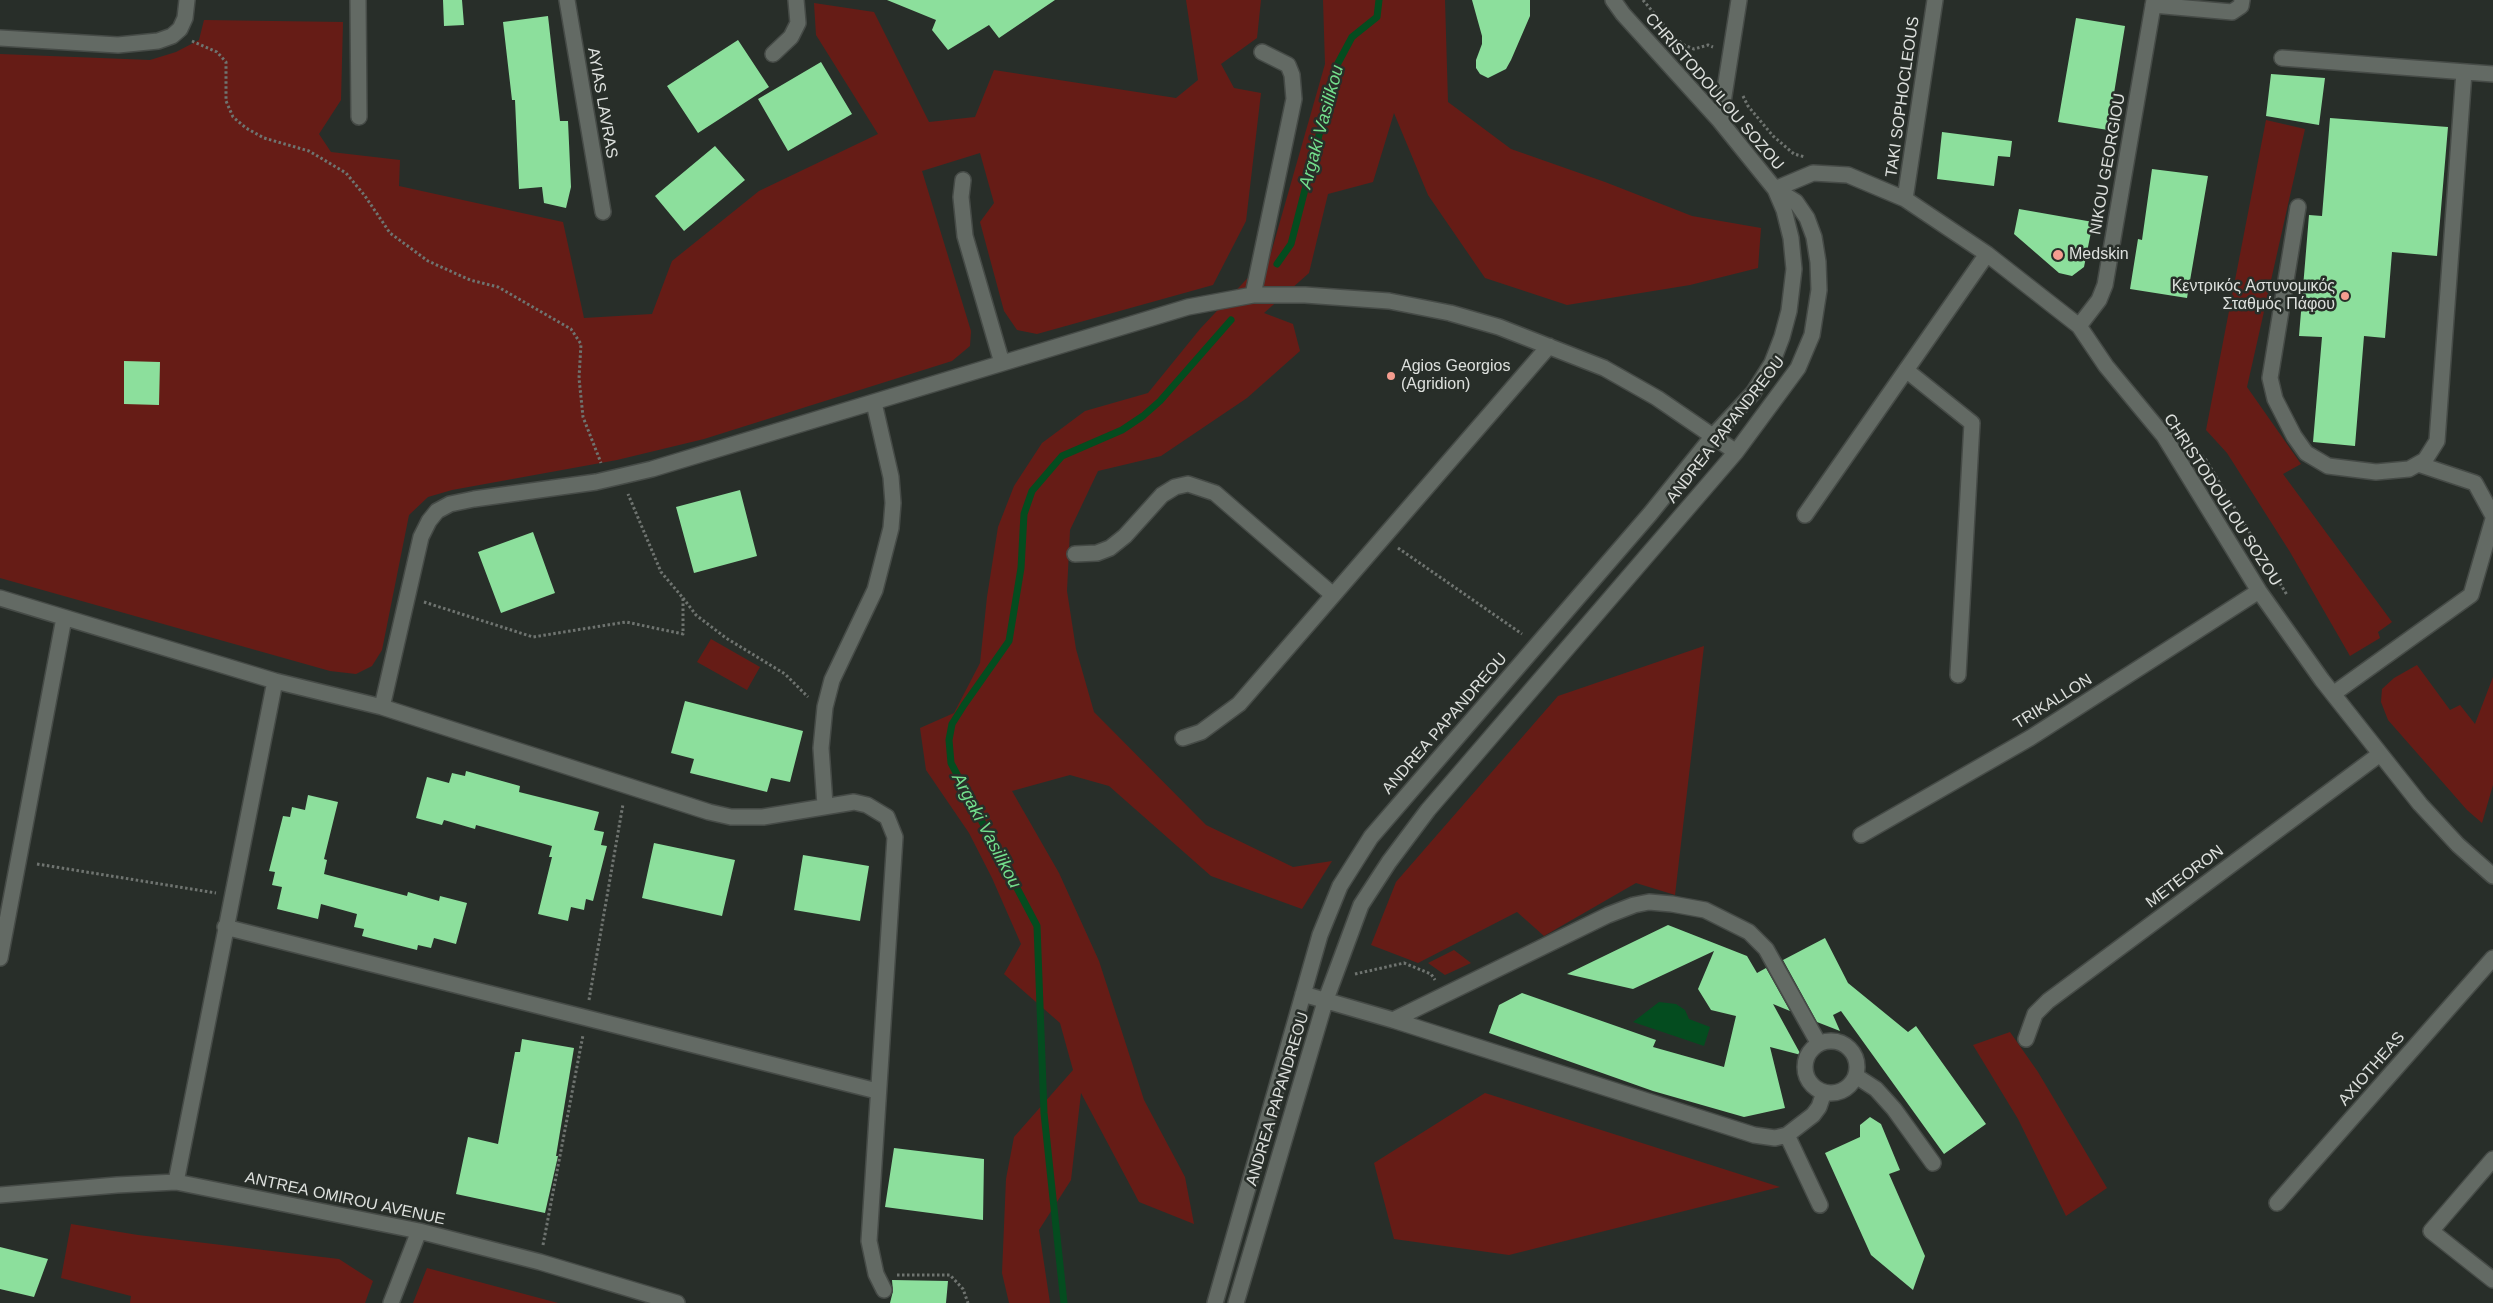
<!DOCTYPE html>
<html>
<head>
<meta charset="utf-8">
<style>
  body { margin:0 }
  canvas { display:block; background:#282e29 }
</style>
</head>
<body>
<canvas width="2493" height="1303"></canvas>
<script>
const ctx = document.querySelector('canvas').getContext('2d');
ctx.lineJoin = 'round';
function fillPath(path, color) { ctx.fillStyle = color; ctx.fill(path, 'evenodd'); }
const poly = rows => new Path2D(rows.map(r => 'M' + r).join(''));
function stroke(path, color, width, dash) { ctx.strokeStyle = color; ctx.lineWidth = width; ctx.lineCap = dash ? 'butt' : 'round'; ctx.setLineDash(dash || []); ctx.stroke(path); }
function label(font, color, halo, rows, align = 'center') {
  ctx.font = font + ' Helvetica,sans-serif'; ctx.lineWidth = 5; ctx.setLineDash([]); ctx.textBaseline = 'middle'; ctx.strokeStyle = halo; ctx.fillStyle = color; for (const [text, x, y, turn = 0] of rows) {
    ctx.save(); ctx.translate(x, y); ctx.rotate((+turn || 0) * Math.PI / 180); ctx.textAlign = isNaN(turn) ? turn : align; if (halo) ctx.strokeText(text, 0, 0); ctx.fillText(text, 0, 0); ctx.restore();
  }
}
fillPath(poly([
  [1186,0,1261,0,1257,38,1221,64,1234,88,1261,93,1246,221,1213,285,1037,334,1017,330,1004,311,980,222,994,203,980,153,922,171,971,331,970,346,952,361,704,439,617,460,452,490,428,497,409,515,382,650,372,666,356,674,330,671,0,578,0,54,150,60,176,52,199,40,204,20,343,22,341,100,319,134,331,152,400,160,399,186,563,222,584,318,652,314,672,261,759,191,878,134,816,35,814,3,874,12,929,122,975,117,994,70,1176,98,1198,80],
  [1323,0,1445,0,1448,102,1511,149,1605,182,1692,216,1761,228,1758,268,1690,285,1567,305,1485,278,1428,195,1394,113,1373,182,1328,194,1309,273,1264,313,1293,324,1300,351,1247,398,1161,456,1098,471,1070,530,1067,591,1076,649,1094,712,1206,825,1293,867,1332,861,1302,909,1211,876,1109,786,1070,775,1012,791,1059,873,1099,961,1144,1100,1185,1177,1194,1224,1139,1202,1081,1093,1071,1180,1039,1230,1050,1303,1009,1303,1002,1273,1006,1179,1014,1137,1073,1070,1060,1023,1004,974,1021,944,992,878,969,833,926,770,920,728,954,713,980,663,987,597,998,527,1014,486,1042,443,1085,411,1148,393,1200,329,1271,253,1325,64],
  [2266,120,2305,129,2247,387,2301,464,2283,474,2392,622,2378,632,2380,638,2350,656,2290,552,2227,453,2206,430],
  [711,639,760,667,747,690,697,662],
  [1704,646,1675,895,1636,883,1544,936,1517,912,1418,963,1371,945,1396,882,1558,696],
  [2417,665,2450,710,2460,705,2475,724,2493,677,2493,785,2482,823,2467,810,2388,720,2381,702,2382,689,2394,678],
  [1454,950,1471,963,1445,975,1428,963],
  [2010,1032,2038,1072,2107,1188,2066,1216,2018,1119,1973,1045],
  [1485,1093,1780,1187,1509,1255,1394,1239,1374,1163],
  [71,1224,138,1235,339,1259,373,1281,365,1303,130,1303,131,1296,61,1278],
  [427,1268,558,1303,413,1303]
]), '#661c16');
fillPath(poly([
  [1659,1002,1676,1004,1685,1010,1689,1019,1710,1027,1704,1046,1633,1022]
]), '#044c1f');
stroke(poly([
  [1277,264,1291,244,1337,65,1352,37,1377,17,1379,0],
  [1064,1303,1044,1113,1037,926,951,763,949,740,952,724,964,705,1009,641,1021,568,1024,514,1032,491,1062,456,1122,430,1143,416,1160,401,1231,320]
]), '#044c1f', 7);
fillPath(poly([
  [443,0,462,0,464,25,444,26],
  [887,0,1055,0,999,38,989,25,948,50,932,30,936,20],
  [1472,0,1530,0,1530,16,1511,60,1506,69,1488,78,1480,74,1476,68,1476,60,1482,44,1482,36],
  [548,16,560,121,568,121,571,187,566,208,544,203,542,187,519,189,515,100,512,100,503,22],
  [2076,18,2125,26,2108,130,2058,122],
  [738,40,769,87,698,133,667,86],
  [821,62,852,114,788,151,758,99],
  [2271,74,2325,78,2319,125,2266,116],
  [2330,118,2448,127,2437,256,2392,252,2385,338,2364,336,2355,446,2313,442,2322,337,2299,336,2309,215,2322,216],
  [1942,132,2012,141,2010,157,1998,156,1994,186,1937,179],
  [715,146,745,180,684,231,655,196],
  [2152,169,2208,176,2187,298,2130,289,2138,239,2142,240],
  [2019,209,2093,222,2084,267,2072,276,2059,273,2014,234],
  [124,361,160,362,159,405,124,404],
  [740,490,757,556,694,573,676,507],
  [533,532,555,593,501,613,478,552],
  [685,701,803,731,790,782,771,778,767,792,690,773,694,759,671,753],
  [466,771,520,786,519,792,599,812,594,830,604,832,601,845,607,846,593,901,586,899,584,910,571,907,568,921,538,914,552,857,549,857,552,846,476,825,475,829,444,820,442,825,416,818,427,777,449,783,452,773,465,776],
  [308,795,338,802,324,859,327,860,324,874,407,896,408,892,439,901,440,896,467,903,456,944,434,938,431,948,418,945,417,950,362,936,364,929,354,927,357,914,321,904,318,919,277,909,282,887,272,885,275,872,269,871,283,816,290,817,292,807,305,810],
  [654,843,735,860,722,916,642,898],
  [803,855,869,866,860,921,794,910],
  [1668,925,1747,956,1757,973,1766,968,1790,1011,1773,1004,1801,1055,1770,1047,1785,1108,1744,1117,1653,1091,1489,1033,1499,1005,1522,993,1656,1040,1653,1047,1724,1067,1736,1016,1711,1010,1698,989,1714,951,1633,989,1567,974],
  [1825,938,1848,983,1908,1032,1916,1026,1986,1124,1944,1154,1841,1011,1833,1015,1840,1031,1817,1022,1783,960],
  [522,1039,574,1048,556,1156,558,1156,545,1213,456,1194,468,1137,498,1144,515,1052,520,1052],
  [1870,1117,1881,1124,1900,1170,1889,1174,1925,1256,1913,1290,1871,1255,1825,1153,1860,1137,1860,1125],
  [894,1148,984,1159,983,1220,885,1207],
  [0,1247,48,1259,34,1297,0,1289],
  [892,1280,948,1281,946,1303,890,1303,893,1291]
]), '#8cdf9c');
const minor = poly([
  [358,0,359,117],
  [567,0,603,212],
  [2153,5,2232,12,2241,6,2242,0],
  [0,38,118,45,158,41,172,36,180,29,185,18,187,0],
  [773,54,791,37,798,23,796,0],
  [2282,58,2493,74],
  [1720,121,1739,0],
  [963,180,961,197,965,236,1002,363],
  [1775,189,1813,173,1848,175,1905,199,1987,254,2079,326,2106,366,2164,436,2259,591,2322,680,2420,804,2458,845,2493,876],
  [1905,199,1935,0],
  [2298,207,2270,378,2275,399,2294,436,2306,453,2328,466,2376,472,2409,469,2425,460,2437,441,2464,72],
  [1253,295,1294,99,1292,75,1288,65,1262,52],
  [2079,326,2099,300,2105,285,2154,0],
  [1906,370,1972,423,1958,675],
  [2418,464,2475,483,2493,516],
  [1805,515,1987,254],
  [1075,554,1097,553,1110,548,1125,536,1162,495,1175,487,1188,484,1215,493,1333,595],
  [0,598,275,681,382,707,709,812,731,817,763,817,854,802,867,805,887,817,895,837,869,1241,876,1274,884,1290],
  [2333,694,2471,595,2493,519],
  [382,707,421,537,429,521,437,511,450,504,474,499,596,482,652,469,1188,307,1253,295,1305,295,1389,301,1450,313,1499,327,1604,368,1657,398,1736,452],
  [1183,738,1201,732,1239,704,1549,346],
  [825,805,821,748,825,707,832,680,875,590,891,528,893,503,891,477,874,403],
  [1861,835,2030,738,2259,591],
  [225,927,877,1091],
  [0,958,64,618],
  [1303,994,1393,1020,1754,1135,1775,1138,1787,1135,1820,1205],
  [1393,1020,1608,915,1634,905,1649,902,1672,904,1705,910,1749,932,1766,949,1819,1044],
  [2026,1039,2035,1014,2048,1001,2380,754],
  '1805 1067a26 26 0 1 1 52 0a26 26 0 1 1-52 0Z',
  [1856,1076,1876,1089,1894,1109,1933,1163],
  [1787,1135,1813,1115,1819,1107,1824,1092],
  [2493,1159,2431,1231,2493,1280],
  [176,1182,275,681],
  [0,1195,117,1185,176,1182,419,1231,540,1262,677,1303],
  [2277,1203,2493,958],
  [391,1303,419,1231],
  [1215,1303,1320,935,1340,886,1371,837,1650,514,1713,436,1753,393,1772,363,1782,337,1789,311,1794,269,1791,238,1784,210,1775,189,1720,121,1623,14,1613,0],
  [1236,1303,1325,1002,1361,905,1389,862,1428,810,1736,452,1798,368,1812,335,1819,290,1818,262,1814,237,1807,218,1796,202,1775,189]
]);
stroke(minor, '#464b47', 18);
stroke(poly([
  [1643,0,1673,36,1684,45,1694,49,1708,45,1713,47],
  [192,41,217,52,226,62,226,101,233,117,246,128,264,138,309,151,346,173,365,196,390,233,428,261,470,280,498,287,571,329,581,344,579,378,583,417,601,463],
  [1743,96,1748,106,1773,136,1794,154,1805,157],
  [2195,448,2206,460,2287,595],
  [1398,548,1522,634],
  [683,598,696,615,726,638,785,674,808,697],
  [424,602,533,637,626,622,683,634,683,598,661,572,628,494],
  [37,864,216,893],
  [1355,974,1404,963,1431,974,1435,980],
  [589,1000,623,804],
  [543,1245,583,1035],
  [897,1275,950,1275,963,1289,968,1303]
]), '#6f7470', 3, [2.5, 2.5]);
stroke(minor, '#636a64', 15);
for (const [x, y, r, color] of [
  [2058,255,6,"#f59d8f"],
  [2345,296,5,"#f59d8f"],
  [1391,376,5,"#f59d8f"]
]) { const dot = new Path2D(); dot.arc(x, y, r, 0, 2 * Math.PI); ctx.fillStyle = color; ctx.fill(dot); stroke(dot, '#282e29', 2); }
label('16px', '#dde0dd', '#282e29', [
  ["CHRISTODOULOU SOZOU",1714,92,49],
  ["TAKI SOPHOCLEOUS",1903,97,-82],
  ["AYIAS LAVRAS",602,103,80],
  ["NIKOU GEORGIOU",2108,164,-80],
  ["ANDREA PAPANDREOU",1726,430,-52],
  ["CHRISTODOULOU SOZOU",2222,500,57],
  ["TRIKALLON",2053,702,-32],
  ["ANDREA PAPANDREOU",1445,724,-49],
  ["METEORON",2185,877,-37],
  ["AXIOTHEAS",2372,1069,-49],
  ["ANDREA PAPANDREOU",1278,1099,-73],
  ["ANTREA OMIROU AVENUE",345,1199,12]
]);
label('16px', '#dde0dd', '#282e29', [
  ["Medskin",2069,255],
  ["Κεντρικός Αστυνομικός",2335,287,"right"],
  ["Σταθμός Πάφου",2335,305,"right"],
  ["Agios Georgios",1401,367],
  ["(Agridion)",1401,385]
], 'left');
label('italic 18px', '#73df8c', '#282e29', [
  ["Argaki Vasilikou",1322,127,-75],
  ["Argaki Vasilikou",986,831,62]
]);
</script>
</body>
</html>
